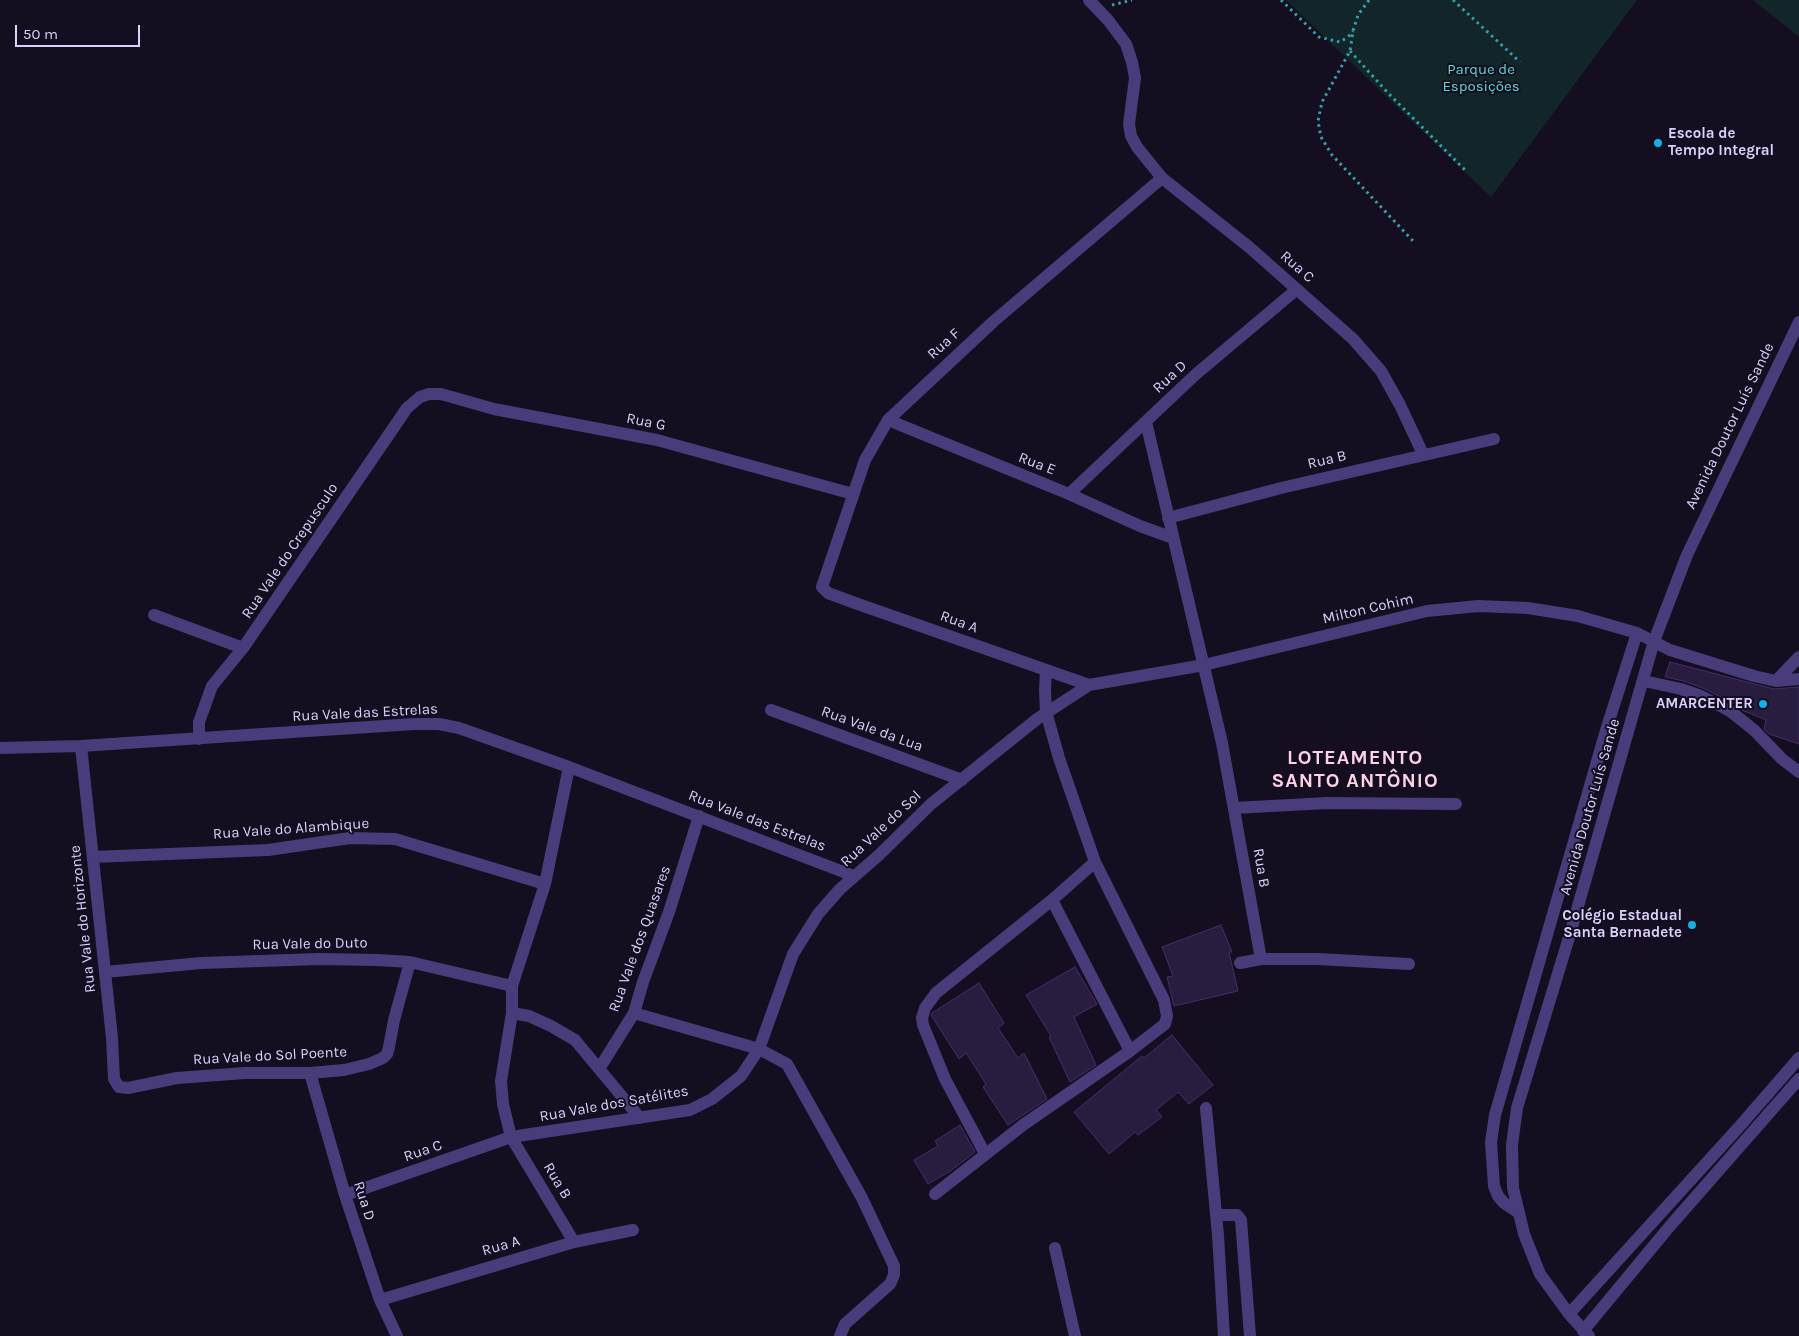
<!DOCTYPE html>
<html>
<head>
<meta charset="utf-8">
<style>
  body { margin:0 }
  #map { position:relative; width:1799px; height:1336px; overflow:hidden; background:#140e20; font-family:Karla,sans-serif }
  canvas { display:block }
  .scale { position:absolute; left:15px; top:25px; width:125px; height:22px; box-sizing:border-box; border:2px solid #dcd0fc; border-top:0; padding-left:6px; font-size:15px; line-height:18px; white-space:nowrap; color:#dcd0fc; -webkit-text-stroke:4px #140e20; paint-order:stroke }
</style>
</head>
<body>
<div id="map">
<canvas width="1799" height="1336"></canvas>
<div class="scale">50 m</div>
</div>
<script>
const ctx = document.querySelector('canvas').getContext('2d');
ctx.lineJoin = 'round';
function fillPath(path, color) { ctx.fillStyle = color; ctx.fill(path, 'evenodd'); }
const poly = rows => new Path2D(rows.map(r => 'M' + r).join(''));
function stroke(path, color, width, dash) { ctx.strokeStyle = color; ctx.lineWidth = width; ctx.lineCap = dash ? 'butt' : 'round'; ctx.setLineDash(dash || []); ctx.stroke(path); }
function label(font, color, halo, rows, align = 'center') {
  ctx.font = font + ' Karla,sans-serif'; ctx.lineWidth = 4; ctx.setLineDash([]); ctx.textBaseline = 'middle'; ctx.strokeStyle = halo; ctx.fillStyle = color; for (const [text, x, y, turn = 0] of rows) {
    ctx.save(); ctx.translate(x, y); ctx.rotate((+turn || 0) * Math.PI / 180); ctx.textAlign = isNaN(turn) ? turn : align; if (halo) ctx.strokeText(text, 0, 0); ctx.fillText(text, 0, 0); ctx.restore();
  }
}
fillPath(poly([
  [1286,0,1637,0,1491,197],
  [1753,0,1799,0,1799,37]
]), '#122629');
const building = poly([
  [1670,662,1774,689,1799,687,1799,744,1769,734,1764,729,1766,720,1742,710,1734,704,1705,689,1684,681,1665,677,1670,662],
  [1221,925,1232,952,1229,952,1238,991,1174,1006,1167,977,1173,976,1162,947,1221,925],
  [1075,967,1097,1004,1074,1017,1096,1065,1070,1082,1049,1037,1051,1036,1026,995,1075,967],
  [979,983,1004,1023,998,1028,1018,1058,1024,1053,1047,1099,1008,1125,983,1087,986,1084,966,1053,959,1059,931,1015,932,1013,979,983],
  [1172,1035,1213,1085,1189,1104,1178,1092,1156,1110,1162,1117,1138,1135,1135,1132,1109,1154,1074,1112,1142,1056,1144,1058,1172,1035],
  [960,1125,975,1152,952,1170,928,1184,914,1160,938,1146,935,1141,960,1125]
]);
fillPath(building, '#281c3f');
stroke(building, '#442f6a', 1);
stroke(poly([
  [1281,0,1319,37,1340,42,1348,37,1353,31],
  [1369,0,1358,15,1353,31,1350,51,1322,102,1318,121,1321,137,1332,155,1414,242],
  [1453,0,1520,62],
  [1112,5,1132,0],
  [1350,51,1388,93,1466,171]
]), '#369faa', 3, [2.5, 4]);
stroke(poly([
  [1089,0,1108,20,1126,44,1132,62,1135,78,1129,124,1131,136,1137,147,1162,178,1249,247,1353,339,1381,371,1400,405,1423,454],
  [888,420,1069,494,1140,526,1173,538],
  [1146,422,1222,743,1261,959],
  [1069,494,1195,375,1296,290],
  [1168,518,1281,488,1494,439],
  [154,615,243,648],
  [1644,681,1681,689,1701,696,1730,711,1754,730,1782,759,1799,772],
  [1776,681,1799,657],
  [1089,685,855,603,828,593,822,587,865,460,888,420,994,321,1162,178],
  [771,710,962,780],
  [199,739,199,722,212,686,243,648,407,408,420,397,429,394,441,394,494,409,657,440,853,494],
  [81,746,112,1038,114,1079,119,1087,128,1088,177,1078,245,1073,310,1073,344,1070,369,1064,383,1058,387,1054,389,1047,394,1020,410,962],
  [0,748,81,746,414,724,439,724,459,728,569,767,854,876],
  [569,767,545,884,512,986,512,1013,501,1081,503,1104,511,1137,574,1242],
  [1234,808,1327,803,1456,804],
  [93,857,268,850,350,838,395,839,545,884],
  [1052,900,1130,1051],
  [1240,963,1261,959,1318,959,1409,964],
  [105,972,201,963,319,959,377,960,410,962,512,986],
  [512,1013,529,1016,551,1026,575,1040,640,1118],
  [634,1013,759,1049,787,1064,862,1198,894,1266,894,1275,890,1284,845,1324,840,1336],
  [599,1069,634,1013,643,982,669,912,699,816],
  [310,1073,345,1195,380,1300,397,1336],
  [1206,1108,1218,1235,1224,1336],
  [987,1153,983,1150,945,1079,923,1025,922,1018,925,1008,936,993,1052,900,1095,862],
  [935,1194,1023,1125,1130,1051,1165,1024,1167,1016,1164,1000,1095,862,1059,758,1046,712,1045,690,1046,670],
  [345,1195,511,1137,690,1110,712,1099,741,1076,759,1049,793,954,818,914,840,889,879,855,931,804,1037,719,1089,685,1204,665,1427,611,1478,606,1528,608,1578,616,1637,633,1670,650,1754,676,1776,681,1799,679],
  [1519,1213,1504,1203,1498,1196,1494,1186,1491,1142,1495,1115,1607,727,1637,633],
  [1216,1215,1237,1215,1241,1220,1250,1336],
  [1055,1248,1075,1336],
  [380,1300,574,1242,633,1230],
  [1569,1314,1739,1127,1799,1058],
  [1583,1331,1670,1226,1799,1079],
  [1589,1336,1569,1314,1540,1274,1524,1234,1513,1188,1512,1145,1517,1108,1570,934,1654,641,1687,555,1799,322]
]), '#483c7b', 12);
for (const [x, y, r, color] of [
  [1658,143,5,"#10b1e8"],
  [1763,704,5,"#10b1e8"],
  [1692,925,5,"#10b1e8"]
]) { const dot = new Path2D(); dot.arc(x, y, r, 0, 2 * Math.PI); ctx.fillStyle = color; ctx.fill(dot); stroke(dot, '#140e20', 2); }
label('15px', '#61d6cb', '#140e20', [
  ["Parque de",1481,70],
  ["Esposições",1481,87]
]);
label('bold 15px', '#dcd0fc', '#140e20', [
  ["Escola de",1668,134,"left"],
  ["Tempo Integral",1668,151,"left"],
  ["AMARCENTER",1753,704],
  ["Colégio Estadual",1682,916],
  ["Santa Bernadete",1682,933]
], 'right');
label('15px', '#dcd0fc', '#140e20', [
  ["Rua C",1297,267,41],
  ["Rua F",944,344,-42],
  ["Rua D",1170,377,-43],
  ["Rua G",646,422,11],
  ["Avenida Doutor Luís Sande",1730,426,-64],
  ["Rua B",1327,460,-13],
  ["Rua E",1037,464,21],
  ["Rua Vale do Crepusculo",290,551,-56],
  ["Milton Cohim",1368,609,-13],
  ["Rua A",959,622,20],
  ["Rua Vale das Estrelas",365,713,-3],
  ["Rua Vale da Lua",872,729,20],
  ["Avenida Doutor Luís Sande",1590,807,-74],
  ["Rua Vale das Estrelas",757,821,21],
  ["Rua Vale do Alambique",291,829,-4],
  ["Rua Vale do Sol",881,829,-43],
  ["Rua B",1261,868,80],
  ["Rua Vale do Horizonte",83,919,-96],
  ["Rua Vale dos Quasares",640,939,-70],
  ["Rua Vale do Duto",310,944,-1],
  ["Rua Vale do Sol Poente",270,1056,-3],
  ["Rua Vale dos Satélites",614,1104,-10],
  ["Rua C",423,1151,-19],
  ["Rua B",557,1181,59],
  ["Rua D",364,1201,72],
  ["Rua A",501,1246,-16]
]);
ctx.letterSpacing = '1px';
label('bold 20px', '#fcd2e6', '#140e20', [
  ["LOTEAMENTO",1355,758],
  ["SANTO ANTÔNIO",1355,781]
]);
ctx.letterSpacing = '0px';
</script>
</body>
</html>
